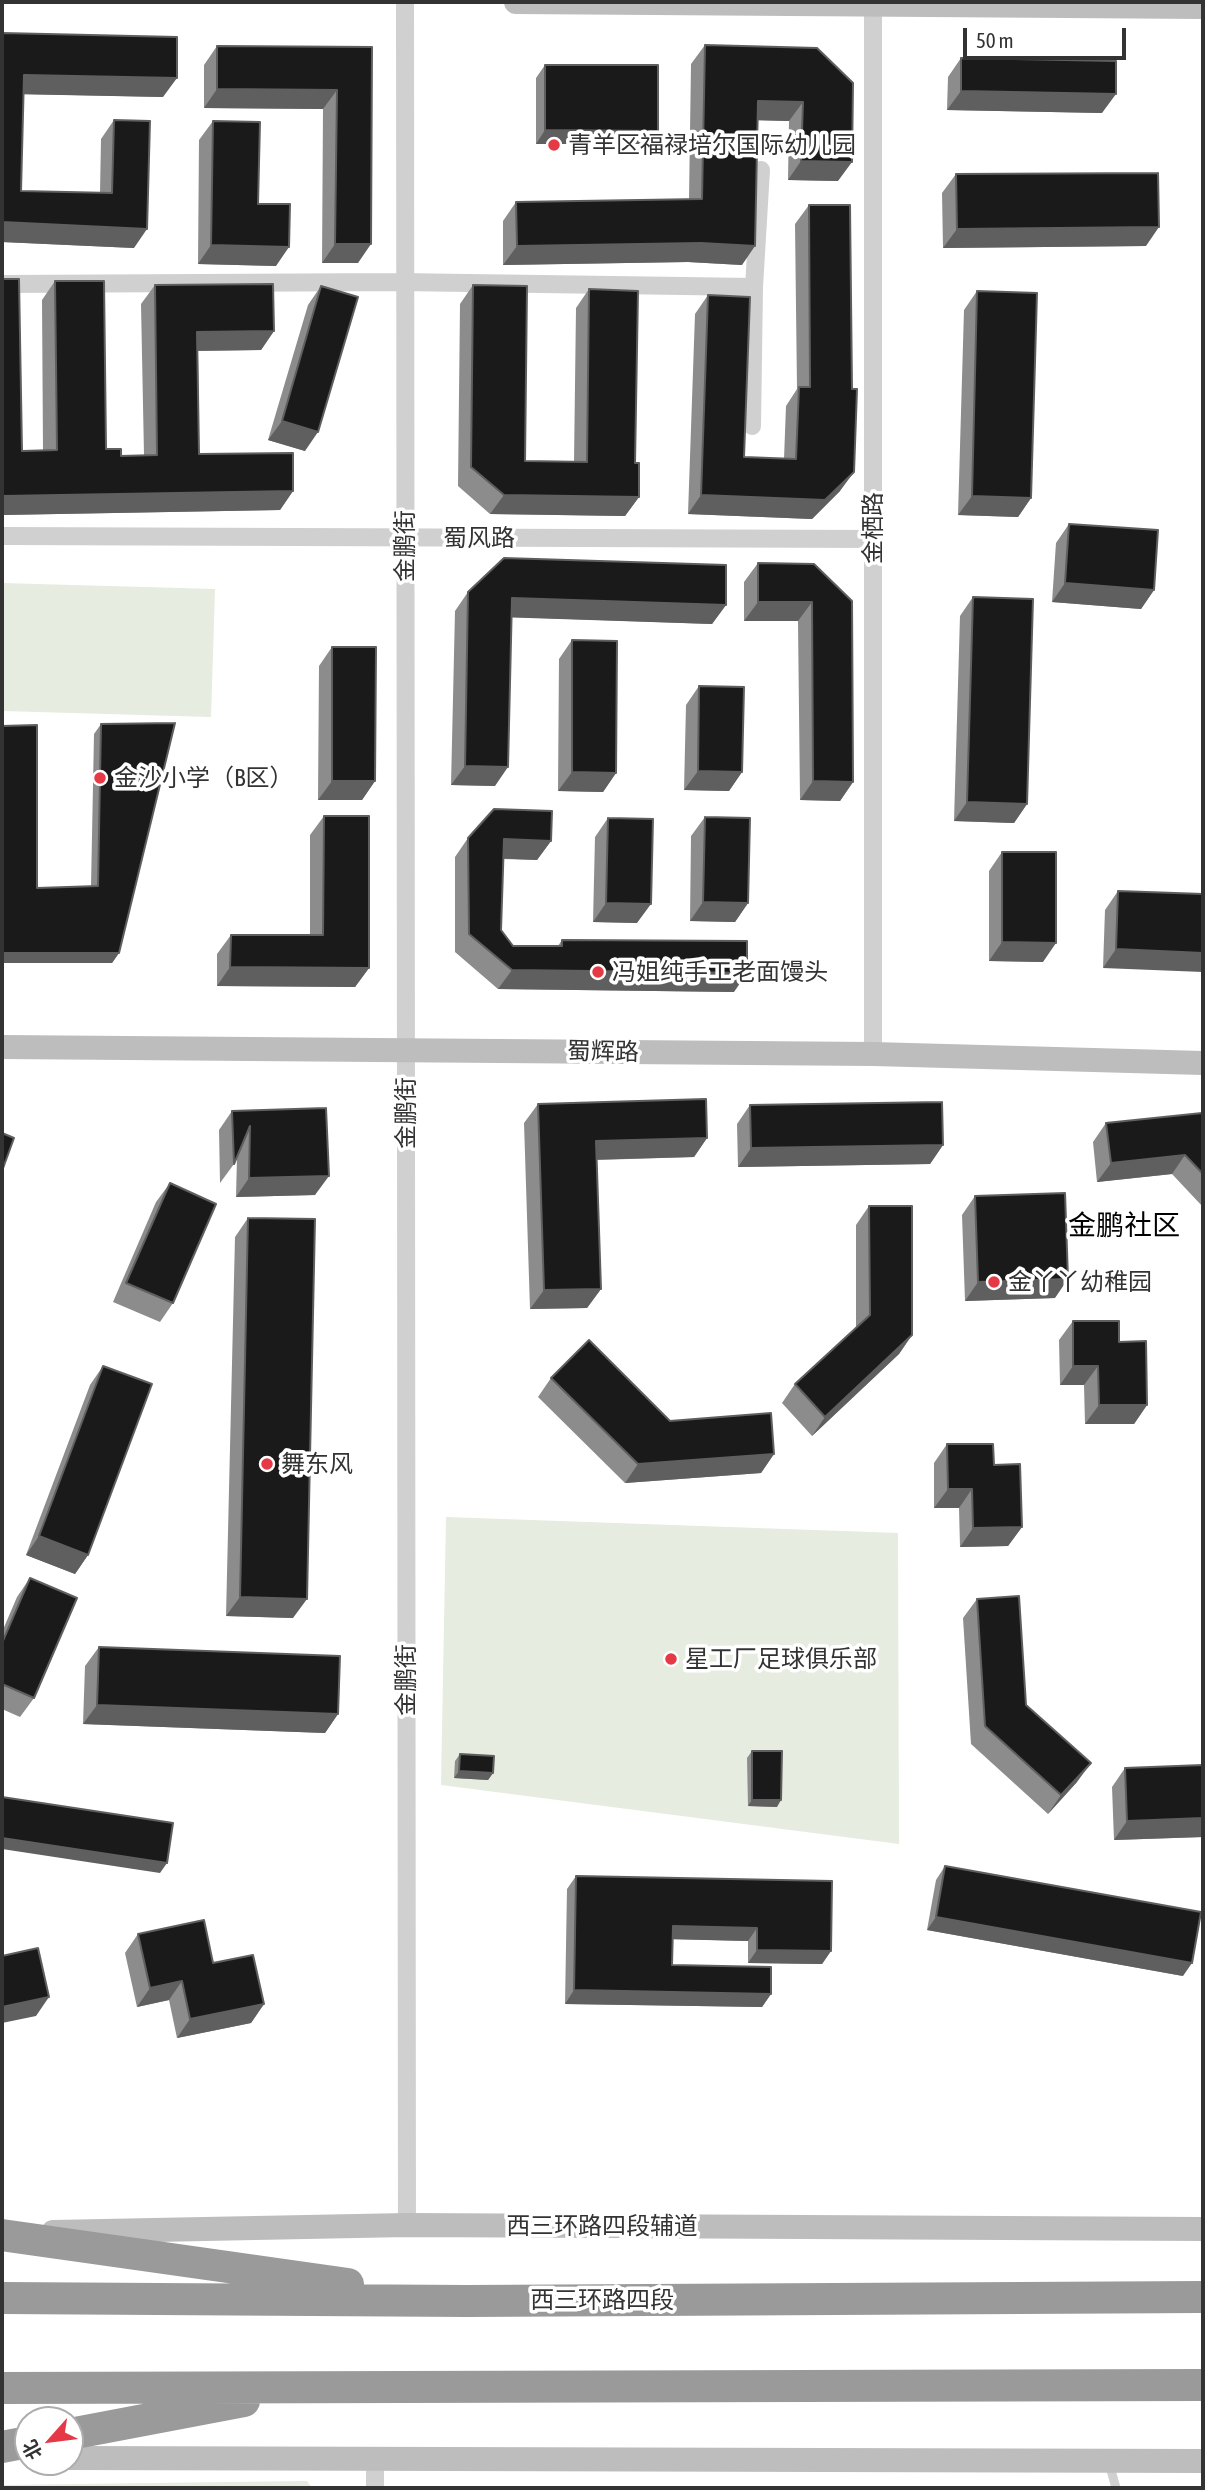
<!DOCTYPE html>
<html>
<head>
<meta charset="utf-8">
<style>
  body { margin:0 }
  #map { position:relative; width:1205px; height:2490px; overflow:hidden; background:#fff; font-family:"Asap Condensed","Noto Sans SC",sans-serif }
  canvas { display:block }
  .frame { position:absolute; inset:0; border:4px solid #333; pointer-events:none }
  .north { position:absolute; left:14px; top:2406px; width:70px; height:70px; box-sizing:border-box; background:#fff; border:2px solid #adadad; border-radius:50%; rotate:242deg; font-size:19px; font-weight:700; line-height:28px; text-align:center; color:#333 }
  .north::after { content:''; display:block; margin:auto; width:24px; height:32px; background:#e63946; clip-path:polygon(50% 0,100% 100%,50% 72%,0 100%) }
  .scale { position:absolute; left:963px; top:28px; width:163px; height:32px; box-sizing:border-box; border:4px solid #333; border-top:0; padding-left:9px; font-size:21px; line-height:24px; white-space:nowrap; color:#333; -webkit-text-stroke:5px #fff; paint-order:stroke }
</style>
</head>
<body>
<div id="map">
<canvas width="1205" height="2490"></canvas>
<div class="frame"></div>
<div class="north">北</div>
<div class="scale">50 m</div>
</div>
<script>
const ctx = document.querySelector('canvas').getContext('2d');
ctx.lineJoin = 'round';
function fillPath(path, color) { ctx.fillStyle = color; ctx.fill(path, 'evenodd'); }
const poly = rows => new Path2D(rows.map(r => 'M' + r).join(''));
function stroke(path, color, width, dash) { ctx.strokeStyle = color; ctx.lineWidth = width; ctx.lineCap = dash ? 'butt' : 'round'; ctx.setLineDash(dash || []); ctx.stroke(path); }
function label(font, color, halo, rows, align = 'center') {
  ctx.font = font + ' "Asap Condensed","Noto Sans SC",sans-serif'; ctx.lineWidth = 7; ctx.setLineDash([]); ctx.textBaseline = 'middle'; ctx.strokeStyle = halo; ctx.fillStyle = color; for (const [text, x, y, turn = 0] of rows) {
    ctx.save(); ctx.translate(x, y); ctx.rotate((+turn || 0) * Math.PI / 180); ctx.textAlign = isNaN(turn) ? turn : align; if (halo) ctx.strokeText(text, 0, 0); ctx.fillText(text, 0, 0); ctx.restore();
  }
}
fillPath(poly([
  [2,583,215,589,211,717,2,711],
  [446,1517,898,1533,899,1844,441,1785],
  [307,2481,312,2488,2,2488,2,2485]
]), '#e6ecdf');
stroke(poly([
  [1109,2463,1116,2488]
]), '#d0d0d0', 9);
stroke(poly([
  [405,2,407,2225],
  [2,284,398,282,754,287],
  [752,426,754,287,761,170],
  [2,536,873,539],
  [873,1054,873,2],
  [375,2458,375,2488]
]), '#d0d0d0', 18);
stroke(poly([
  [516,2,1203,7],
  [2,1047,873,1054,1203,1063],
  [53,2232,407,2225,1203,2229],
  [70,2458,1203,2461]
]), '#bdbdbd', 24);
stroke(poly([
  [2,2235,348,2284],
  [2,2298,467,2301,1203,2297],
  [2,2388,1203,2385],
  [70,2434,244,2401],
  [2,2447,28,2442]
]), '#9a9a9a', 32);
fillPath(poly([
  [2,33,163,97,23,94,21,191,100,193,101,139,114,120,134,248,2,242],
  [705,45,817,48,838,181,788,180,789,121,757,120,742,265,688,262,503,265,503,221,516,202,689,200,691,64],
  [217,46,372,47,358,263,322,263,323,109,204,108,204,65],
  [961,58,1102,113,947,110,948,77],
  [545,65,658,131,649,144,536,144,536,78],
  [1203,73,1203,128,1202,128,1202,75],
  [213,121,258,204,276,266,198,264,199,140],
  [956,174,1146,246,943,248,942,193],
  [809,205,840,491,812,519,688,514,695,314,708,295,744,457,784,459,786,406,797,389,795,224],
  [2,279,22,451,43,450,42,300,55,281,106,449,121,456,144,455,141,304,155,285,274,331,261,350,198,351,199,454,293,491,280,510,2,515],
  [473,285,525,461,574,462,576,308,589,289,635,463,639,497,625,516,490,514,458,486,460,304],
  [321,286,305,451,268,440,308,305],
  [977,291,1031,498,1018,517,958,515,964,310],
  [1069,524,1154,590,1141,609,1052,602,1056,543],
  [758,563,852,601,853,782,840,801,800,800,798,621,744,621,744,582],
  [468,592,726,605,712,624,511,617,495,786,451,785,455,611],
  [973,597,1027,804,1014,823,954,821,960,616],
  [572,640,616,773,603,792,558,791,559,659],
  [332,647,375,781,362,800,318,800,319,666],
  [699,686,742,772,729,791,684,790,686,705],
  [101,724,119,953,112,963,91,887,94,734],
  [324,816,369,968,355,987,217,986,217,954,231,935,310,935,310,835],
  [705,817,748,903,735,922,690,921,691,836],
  [608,818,637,923,593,922,595,837],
  [468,838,551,841,537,860,503,859,501,930,513,946,558,946,562,940,734,992,498,989,455,952,455,857],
  [1002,852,1043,962,989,961,989,871],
  [1118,891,1203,894,1103,968,1105,910],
  [538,1104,707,1138,694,1157,597,1160,601,1289,587,1308,530,1309,524,1123],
  [750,1105,943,1145,930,1164,738,1167,737,1124],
  [326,1108,315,1195,236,1197,237,1157,234,1164,220,1183,219,1130,232,1111],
  [1203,1114,1203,1207,1172,1174,1097,1182,1093,1142,1106,1123],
  [170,1183,173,1303,160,1322,113,1302,156,1202],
  [975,1196,1055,1298,965,1301,962,1215],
  [869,1206,912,1335,899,1354,812,1436,782,1403,795,1384,856,1327,856,1225],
  [248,1218,293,1618,226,1616,235,1237],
  [1073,1321,1119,1342,1147,1405,1134,1424,1085,1424,1084,1385,1060,1385,1059,1340],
  [103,1366,88,1555,75,1574,26,1555,90,1385],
  [551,1378,670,1421,774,1454,761,1473,625,1483,538,1397],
  [947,1444,994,1465,1022,1527,1008,1546,960,1547,959,1508,934,1508,934,1463],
  [30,1578,34,1698,20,1717,2,1709,2,1632,17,1597],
  [977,1599,1026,1705,1077,1782,1048,1814,971,1744,963,1618],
  [99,1647,338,1714,325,1733,83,1724,85,1666],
  [752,1751,777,1807,748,1806,747,1758],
  [460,1754,493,1773,488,1780,454,1778,455,1761],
  [1203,1765,1203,1837,1114,1840,1112,1787,1125,1768],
  [945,1866,1183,1976,927,1930,936,1880],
  [576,1876,832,1881,831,1951,822,1964,748,1963,748,1941,672,1939,672,1965,771,1994,762,2007,565,2004,567,1889],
  [138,1934,213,1963,264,2004,251,2023,177,2038,169,2000,137,2007,125,1953]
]), '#8c8c8c');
fillPath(poly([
  [24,75,177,78,163,97,10,94],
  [217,89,337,90,323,109,204,108],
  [961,91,1116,94,1102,113,947,110],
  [758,101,803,102,789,121,745,120],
  [545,130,658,131,649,144,536,144],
  [801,161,852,162,838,181,788,180],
  [2,222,147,229,134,248,2,242],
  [1159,227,1146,246,943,248,957,229],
  [701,243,755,246,742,265,688,262,503,265,517,246],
  [335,244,371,244,358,263,322,263],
  [211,245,289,247,276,266,198,264],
  [274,331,261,350,184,351,197,332],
  [282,421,318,432,305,451,268,440],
  [854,472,840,491,812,519,688,514,701,495],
  [293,491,280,510,2,515,2,496],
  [504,495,639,497,625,516,490,514],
  [972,496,1031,498,1018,517,958,515],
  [1065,583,1154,590,1141,609,1052,602],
  [512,598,726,605,712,624,498,617],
  [758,602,812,602,798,621,744,621],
  [465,766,508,767,495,786,451,785],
  [698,771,742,772,729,791,684,790],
  [572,772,616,773,603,792,558,791],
  [332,781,375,781,362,800,318,800],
  [813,781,853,782,840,801,800,800],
  [967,802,1027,804,1014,823,954,821],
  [504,839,551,841,537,860,490,858],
  [703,902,748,903,735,922,690,921],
  [606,903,651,904,637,923,593,922],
  [1002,942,1056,943,1043,962,989,961],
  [1116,949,1203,953,1203,972,1103,968],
  [2,953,119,953,112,963,2,963],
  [230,967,369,968,355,987,217,986],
  [512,970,747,973,734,992,498,989],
  [707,1138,694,1157,583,1160,596,1141],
  [943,1145,930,1164,738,1167,751,1148],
  [1185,1155,1172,1174,1097,1182,1111,1163],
  [329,1176,315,1195,236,1197,249,1178],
  [1068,1279,1055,1298,965,1301,978,1282],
  [601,1289,587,1308,530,1309,544,1290],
  [912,1335,899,1354,812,1436,825,1417],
  [1073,1366,1098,1366,1084,1385,1060,1385],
  [1099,1405,1147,1405,1134,1424,1085,1424],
  [774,1454,761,1473,625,1483,638,1464],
  [948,1489,972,1489,959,1508,934,1508],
  [1022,1527,1008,1546,960,1547,973,1528],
  [39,1536,88,1555,75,1574,26,1555],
  [240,1597,307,1599,293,1618,226,1616],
  [97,1705,338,1714,325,1733,83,1724],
  [1091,1763,1077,1782,1048,1814,1061,1795],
  [459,1771,493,1773,488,1780,454,1778],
  [752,1800,781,1800,777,1807,748,1806],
  [1203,1818,1203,1837,1114,1840,1127,1821],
  [2,1838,167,1863,160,1873,2,1849],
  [936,1917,1192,1963,1183,1976,927,1930],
  [673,1926,757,1928,748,1941,663,1939],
  [757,1950,831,1951,822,1964,748,1963],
  [182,1981,169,2000,137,2007,150,1988],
  [574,1990,771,1994,762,2007,565,2004],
  [49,1997,36,2016,2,2023,2,2007],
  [264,2004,251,2023,177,2038,190,2019]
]), '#5f5f5f');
const building = poly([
  [2,33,177,37,177,78,24,75,21,191,112,193,114,120,150,121,147,229,2,222,2,33],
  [705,45,817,48,853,83,852,162,801,161,803,102,758,101,755,246,701,243,517,246,516,202,702,199,705,45],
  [217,46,372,47,371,244,335,244,337,90,217,89,217,46],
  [961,58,1116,61,1116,94,961,91,961,58],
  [545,65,658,65,658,131,545,130,545,65],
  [213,121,260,122,258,204,290,204,289,247,211,245,213,121],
  [1158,173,1159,227,957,229,956,174,1158,173],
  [809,205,850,205,852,389,857,389,854,472,825,500,701,495,708,295,750,297,744,457,796,459,799,387,810,387,809,205],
  [2,279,19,279,22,451,57,450,55,281,104,281,106,449,121,449,121,456,157,455,155,285,273,284,274,331,197,332,199,454,293,453,293,491,2,496,2,279],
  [473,285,527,286,525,461,587,462,589,289,638,291,635,463,639,463,639,497,504,495,471,467,473,285],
  [321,286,358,297,318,432,282,421,321,286],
  [977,291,1037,293,1031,498,972,496,977,291],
  [1069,524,1158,530,1154,590,1065,583,1069,524],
  [504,558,726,565,726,605,512,598,508,767,465,766,468,592,504,558],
  [758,563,814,564,852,601,853,782,813,781,812,602,758,602,758,563],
  [973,597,1033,599,1027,804,967,802,973,597],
  [572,640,617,641,616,773,572,772,572,640],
  [332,647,376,647,375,781,332,781,332,647],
  [699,686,744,687,742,772,698,771,699,686],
  [175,723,119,953,2,953,2,726,37,725,37,888,98,886,101,724,175,723],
  [494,809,552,811,551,841,504,839,501,930,513,946,562,946,562,940,747,941,747,973,512,970,469,934,468,838,494,809],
  [324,816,369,816,369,968,230,967,231,935,323,935,324,816],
  [705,817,750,818,748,903,703,902,705,817],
  [608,818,653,819,651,904,606,903,608,818],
  [1002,852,1056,852,1056,943,1002,942,1002,852],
  [1118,891,1203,894,1203,953,1116,949,1118,891],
  [706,1099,707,1138,596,1141,601,1289,544,1290,538,1104,706,1099],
  [942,1102,943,1145,751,1148,750,1105,942,1102],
  [326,1108,329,1176,249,1178,250,1126,234,1164,232,1111,326,1108],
  [1202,1113,1203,1114,1203,1174,1185,1155,1111,1163,1106,1123,1202,1113],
  [2,1133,14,1138,2,1171,2,1133],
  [170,1183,216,1204,173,1303,126,1283,170,1183],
  [1065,1193,1068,1279,978,1282,975,1196,1065,1193],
  [869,1206,912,1206,912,1335,825,1417,795,1384,870,1315,869,1206],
  [248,1218,315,1219,307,1599,240,1597,248,1218],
  [1073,1321,1119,1321,1119,1342,1146,1341,1147,1405,1099,1405,1098,1366,1073,1366,1073,1321],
  [589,1340,670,1421,771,1413,774,1454,638,1464,551,1378,589,1340],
  [103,1366,152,1384,88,1555,39,1536,103,1366],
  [947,1444,993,1444,994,1465,1020,1464,1022,1527,973,1528,972,1489,948,1489,947,1444],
  [30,1578,77,1598,34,1698,2,1684,2,1643,30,1578],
  [1019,1596,1026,1705,1091,1763,1061,1795,985,1726,977,1599,1019,1596],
  [99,1647,340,1656,338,1714,97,1705,99,1647],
  [752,1751,782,1751,781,1800,752,1800,752,1751],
  [460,1754,494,1756,493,1773,459,1771,460,1754],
  [1203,1765,1203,1818,1127,1821,1125,1768,1203,1765],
  [2,1797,173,1823,167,1863,2,1838,2,1797],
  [945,1866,1201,1912,1192,1963,936,1917,945,1866],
  [576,1876,832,1881,831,1951,757,1950,757,1928,673,1926,672,1965,771,1967,771,1994,574,1990,576,1876],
  [204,1920,213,1963,253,1955,264,2004,190,2019,182,1981,150,1988,138,1934,204,1920],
  [38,1948,49,1997,2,2007,2,1956,38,1948]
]);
fillPath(building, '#1a1a1a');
stroke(building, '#5f5f5f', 2);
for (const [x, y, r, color] of [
  [554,145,7,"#e63946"],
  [100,778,7,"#e63946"],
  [598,972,7,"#e63946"],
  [994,1282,7,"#e63946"],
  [267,1464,7,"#e63946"],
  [671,1659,7,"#e63946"]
]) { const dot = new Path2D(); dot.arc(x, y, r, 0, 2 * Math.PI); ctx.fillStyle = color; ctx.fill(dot); stroke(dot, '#fff', 2.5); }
label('24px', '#333', '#fff', [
  ["青羊区福禄培尔国际幼儿园",568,145],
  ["金沙小学（B区）",114,778],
  ["冯姐纯手工老面馒头",612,972],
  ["金丫丫幼稚园",1008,1282],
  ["舞东风",281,1464],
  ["星工厂足球俱乐部",685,1659]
], 'left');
label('24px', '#333', '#fff', [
  ["金栖路",873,528,-90],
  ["蜀风路",479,538],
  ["金鹏街",405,546,-90],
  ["蜀辉路",603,1052,1],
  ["金鹏街",406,1113,-90],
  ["金鹏街",406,1680,-90],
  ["西三环路四段辅道",602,2226],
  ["西三环路四段",602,2300]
]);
label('28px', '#000', '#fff', [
  ["金鹏社区",1124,1226]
]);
</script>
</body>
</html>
